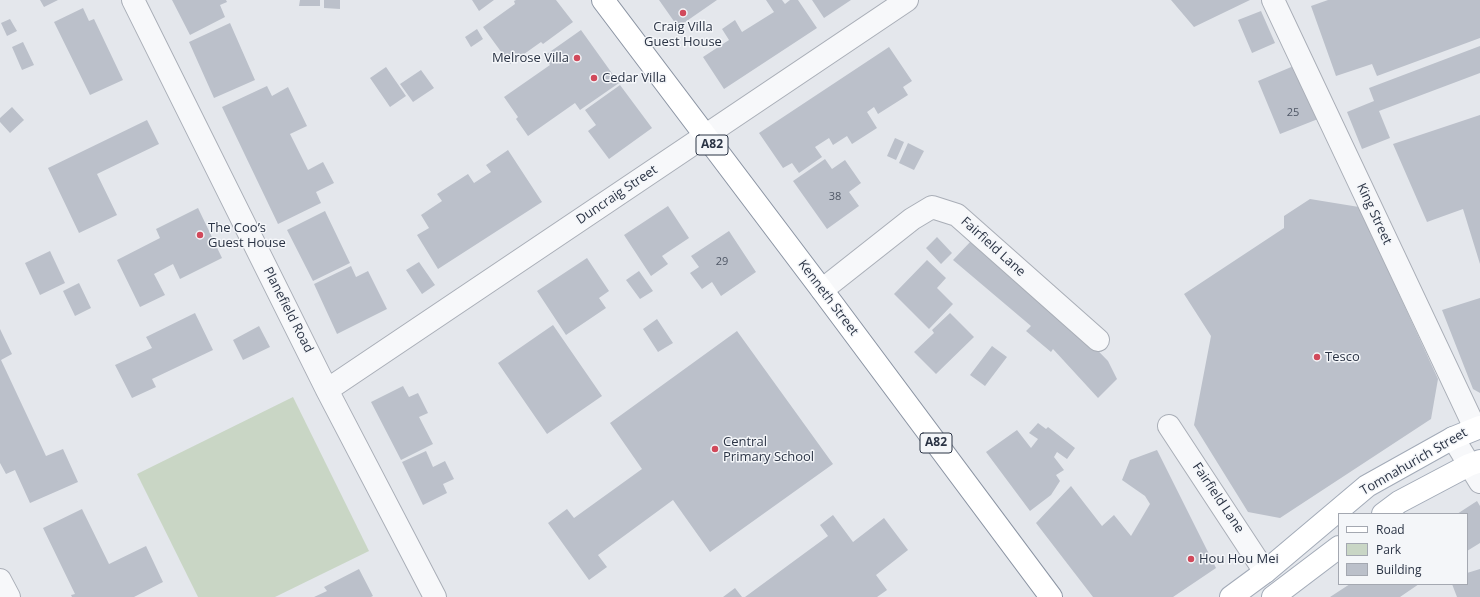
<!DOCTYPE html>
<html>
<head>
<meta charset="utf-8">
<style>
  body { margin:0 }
  #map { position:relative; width:1480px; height:597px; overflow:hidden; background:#e4e7ec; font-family:"Open Sans",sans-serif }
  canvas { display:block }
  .legend { position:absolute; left:1338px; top:513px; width:130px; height:72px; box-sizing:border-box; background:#f4f6f9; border:1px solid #a4a8b1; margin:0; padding:5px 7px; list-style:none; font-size:12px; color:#2b3445 }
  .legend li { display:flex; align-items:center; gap:8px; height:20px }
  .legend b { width:20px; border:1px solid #a4a8b1 }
</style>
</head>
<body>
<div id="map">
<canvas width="1480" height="597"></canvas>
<ul class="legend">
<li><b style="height:5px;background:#fff"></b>Road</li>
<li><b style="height:11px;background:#c9d6c5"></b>Park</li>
<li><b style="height:11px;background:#bbc0ca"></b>Building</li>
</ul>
</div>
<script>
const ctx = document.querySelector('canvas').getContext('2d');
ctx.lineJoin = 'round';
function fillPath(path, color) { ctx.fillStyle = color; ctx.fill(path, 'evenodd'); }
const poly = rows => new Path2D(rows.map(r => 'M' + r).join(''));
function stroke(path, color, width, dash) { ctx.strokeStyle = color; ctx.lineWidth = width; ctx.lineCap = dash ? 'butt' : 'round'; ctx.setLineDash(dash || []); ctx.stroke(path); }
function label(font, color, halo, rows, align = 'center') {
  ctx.font = font + ' "Open Sans",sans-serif'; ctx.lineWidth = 3; ctx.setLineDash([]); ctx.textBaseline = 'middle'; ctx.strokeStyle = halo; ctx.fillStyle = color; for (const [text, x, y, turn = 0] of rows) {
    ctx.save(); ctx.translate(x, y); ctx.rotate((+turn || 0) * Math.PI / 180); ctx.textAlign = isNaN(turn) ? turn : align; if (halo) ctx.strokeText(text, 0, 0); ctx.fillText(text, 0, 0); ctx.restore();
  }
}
fillPath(poly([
  [293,397,369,551,275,597,198,597,137,474]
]), '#c9d6c5');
fillPath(poly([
  [40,0,58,0,44,7],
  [172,0,226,0,227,2,220,5,225,17,190,35],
  [300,0,320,0,320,6,299,6],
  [324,0,340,0,340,9,324,8],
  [472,0,494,0,479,11],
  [516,0,556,0,573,22,543,44,541,42,510,64,483,27,515,4,514,1],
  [659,0,717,0,678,27],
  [766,0,782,0,785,4,790,0,798,0,817,28,724,89,703,57,729,40,722,29,735,20,742,32,774,12],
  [812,0,851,0,824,18],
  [1171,0,1250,0,1194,27],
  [1328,0,1480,0,1480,38,1377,76,1372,64,1336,76,1311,6],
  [83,8,89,21,94,19,123,80,90,95,54,22],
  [1261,11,1275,43,1252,53,1238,20],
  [10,19,17,31,7,36,1,23],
  [230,23,255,80,214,98,189,42],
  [477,29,483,39,471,47,465,37],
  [581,30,619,83,580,110,575,103,528,136,516,119,518,117,504,97,550,65,544,56],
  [23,42,34,65,22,70,12,47],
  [1480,46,1480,73,1379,111,1390,138,1362,149,1347,112,1374,101,1369,88],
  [889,47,912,81,903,87,908,95,878,114,874,107,867,112,877,128,852,144,847,136,833,145,829,138,815,147,822,157,799,173,792,163,783,168,759,133],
  [1296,65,1318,119,1280,134,1258,81],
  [386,67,406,96,390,107,370,78],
  [421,70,434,88,413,102,400,84],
  [620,85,652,128,609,159,588,131,596,125,585,110],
  [267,86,272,96,288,87,307,126,290,134,308,170,323,162,334,183,316,192,321,203,278,224,222,107],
  [12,107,24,120,10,133,0,122,0,118],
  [1480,115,1480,264,1463,209,1427,222,1393,144],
  [147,120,159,144,97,174,117,215,79,233,48,168],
  [895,138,904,142,896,160,887,156],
  [908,143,924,151,914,170,899,163],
  [508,150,542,202,438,269,417,235,429,228,421,215,442,201,437,194,468,174,474,183,491,172,486,165],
  [825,159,832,169,845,160,861,183,849,192,859,206,827,229,793,181],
  [1310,199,1359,207,1438,379,1431,419,1280,518,1248,512,1194,425,1211,336,1184,294,1284,228,1284,216],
  [668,206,689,238,662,256,668,264,651,276,624,235],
  [198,208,222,258,180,279,173,264,154,274,165,295,140,307,117,260,160,238,156,229],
  [325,211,350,263,313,281,287,230],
  [729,231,756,272,721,296,712,282,702,289,690,273,699,267,691,256],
  [937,237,952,253,941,264,926,248],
  [972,240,1071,323,1108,361,1117,379,1098,398,1053,349,1051,352,1026,331,1031,326,953,260],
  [50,251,65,283,40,295,25,263],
  [587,258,609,291,599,298,606,308,566,335,537,291],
  [927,260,946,278,937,288,953,304,929,329,894,294],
  [419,262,435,285,422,294,406,270],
  [351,266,356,277,368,271,387,309,337,334,314,284],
  [639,271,653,291,640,299,626,280],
  [79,283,91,308,75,316,63,291],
  [1480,298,1480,393,1473,389,1442,310],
  [195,313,213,350,152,379,156,387,132,398,115,365,152,348,146,337],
  [950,313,974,337,936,374,914,352,934,333,932,330],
  [657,319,673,343,658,352,643,329],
  [553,325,602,396,547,434,498,363],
  [259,326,270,347,243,360,233,340],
  [0,329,12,354,1,360,46,456,63,449,78,482,30,503,15,470,6,474,0,463],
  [737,331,833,464,710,552,673,500,598,555,607,567,589,580,548,523,567,509,574,518,642,469,610,423],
  [992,346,1007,357,985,386,970,375],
  [403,386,409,397,418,393,428,413,419,417,433,444,401,460,371,402],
  [1038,423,1046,429,1048,427,1075,448,1067,459,1057,452,1054,457,1064,470,1056,475,1060,481,1051,495,1030,511,986,452,1017,430,1031,448,1038,439,1029,433],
  [1157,450,1216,568,1173,597,1093,597,1036,523,1071,486,1102,526,1114,515,1131,536,1150,504,1145,496,1122,480,1130,460],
  [426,451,433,467,445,461,454,479,443,484,447,493,423,505,402,462],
  [1477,501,1480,506,1480,543,1467,551,1467,514,1457,514],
  [82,509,109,564,146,546,163,582,134,597,72,597,71,595,75,594,43,528],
  [833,515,853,542,884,518,908,550,876,575,887,590,877,597,745,597,828,536,820,525],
  [359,569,373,596,371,597,314,597,327,591,324,587],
  [1480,569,1480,597,1457,597,1452,584,1467,584,1467,573],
  [1350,584,1419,584,1400,597,1330,597],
  [735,588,742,597,723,597]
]), '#bbc0ca');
const minor = poly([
  [133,0,327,390,435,597],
  [1273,0,1475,428],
  [822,290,912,219,932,207,957,215,1098,340],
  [327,390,907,0],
  [1169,426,1265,572],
  [1453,438,1480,482],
  [0,580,9,597]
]);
const major = poly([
  [1383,514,1399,502,1469,465,1480,461],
  [1231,597,1265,572,1367,486,1453,438,1480,427],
  [1273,597,1339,547]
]);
const highway = poly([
  [603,0,822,290,1051,597]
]);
stroke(minor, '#a9aeb7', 24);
stroke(major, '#a3abb8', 24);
stroke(highway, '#8b94a3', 24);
stroke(minor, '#f7f8fa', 22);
stroke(major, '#fff', 22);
stroke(highway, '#fff', 22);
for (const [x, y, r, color] of [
  [683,13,4,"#d1495b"],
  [577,58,4,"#d1495b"],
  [594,78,4,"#d1495b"],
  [200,235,4,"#d1495b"],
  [1317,357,4,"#d1495b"],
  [715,449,4,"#d1495b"],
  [1191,559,4,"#d1495b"]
]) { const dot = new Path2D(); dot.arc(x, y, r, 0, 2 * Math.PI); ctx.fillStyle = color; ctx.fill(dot); stroke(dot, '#f4f6f9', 1.5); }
label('11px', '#4f5766', null, [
  ["25",1293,113],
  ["38",835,197],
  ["29",722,262]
]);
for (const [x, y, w] of [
  [712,145,32],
  [936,443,32]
]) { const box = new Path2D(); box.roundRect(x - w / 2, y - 10, w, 20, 3); ctx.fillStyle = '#f4f6f9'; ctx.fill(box); stroke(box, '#2b3445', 1); }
label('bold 12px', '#2b3445', null, [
  ["A82",712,145],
  ["A82",936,443]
]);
label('13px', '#2b3445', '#f4f6f9', [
  ["Craig Villa",683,27,"center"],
  ["Guest House",683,42,"center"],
  ["Melrose Villa",569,58,"right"],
  ["Cedar Villa",602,78],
  ["The Coo’s",208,228],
  ["Guest House",208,243],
  ["Tesco",1325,357],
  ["Central",723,442],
  ["Primary School",723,457],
  ["Hou Hou Mei",1199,559]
], 'left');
label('13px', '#2b3445', '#f4f6f9', [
  ["Duncraig Street",617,195,-34],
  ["King Street",1374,214,65],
  ["Fairfield Lane",993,247,42],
  ["Kenneth Street",828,298,53],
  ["Planefield Road",288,310,63],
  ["Tomnahurich Street",1414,462,-30],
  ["Fairfield Lane",1218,498,56]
]);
</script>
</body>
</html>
